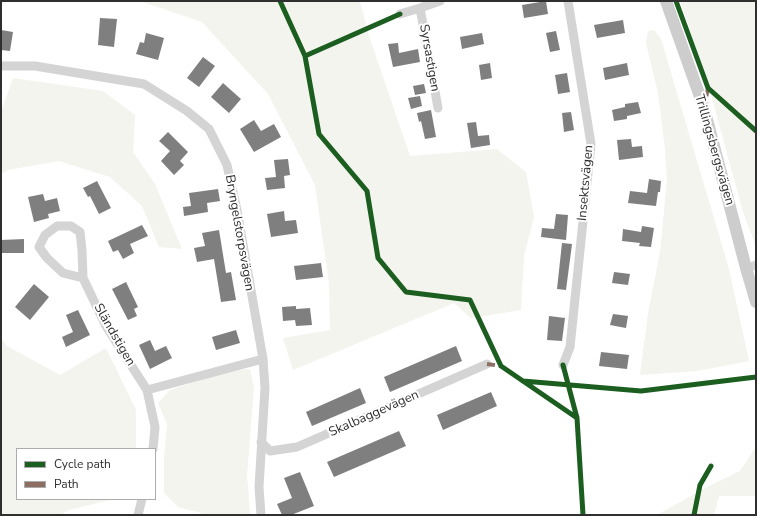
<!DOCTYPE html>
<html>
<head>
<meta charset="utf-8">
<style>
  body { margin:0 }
  #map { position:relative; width:757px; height:516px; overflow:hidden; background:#fff; font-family:"Nunito Sans",sans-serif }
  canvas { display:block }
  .frame { position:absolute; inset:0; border:2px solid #2f2f2f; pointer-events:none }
  .legend { position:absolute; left:16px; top:448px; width:140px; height:52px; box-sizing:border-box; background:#fff; border:1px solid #acacac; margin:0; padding:5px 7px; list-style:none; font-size:12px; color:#2f2f2f }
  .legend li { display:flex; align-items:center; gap:8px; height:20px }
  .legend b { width:20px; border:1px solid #acacac }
</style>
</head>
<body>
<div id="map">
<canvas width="757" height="516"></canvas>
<div class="frame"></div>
<ul class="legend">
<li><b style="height:5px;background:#1b5e20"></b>Cycle path</li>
<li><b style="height:5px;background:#8d6e63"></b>Path</li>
</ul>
</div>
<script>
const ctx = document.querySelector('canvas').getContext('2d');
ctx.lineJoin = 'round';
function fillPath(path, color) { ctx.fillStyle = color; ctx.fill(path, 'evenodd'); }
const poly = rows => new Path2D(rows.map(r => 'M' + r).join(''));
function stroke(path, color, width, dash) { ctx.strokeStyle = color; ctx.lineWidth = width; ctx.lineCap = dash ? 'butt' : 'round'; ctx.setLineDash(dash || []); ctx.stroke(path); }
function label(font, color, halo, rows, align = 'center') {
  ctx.font = font + ' "Nunito Sans",sans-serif'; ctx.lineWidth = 4; ctx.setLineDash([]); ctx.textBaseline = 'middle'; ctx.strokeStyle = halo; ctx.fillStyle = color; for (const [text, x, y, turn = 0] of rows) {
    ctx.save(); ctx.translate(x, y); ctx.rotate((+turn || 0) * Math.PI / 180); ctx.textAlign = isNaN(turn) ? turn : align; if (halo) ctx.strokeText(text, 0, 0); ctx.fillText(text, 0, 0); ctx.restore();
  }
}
fillPath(poly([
  [140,1,360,1,369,36,410,156,497,149,526,172,534,217,524,256,521,310,471,318,454,303,293,370,283,338,330,330,329,283,315,185,268,94,202,22],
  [680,1,756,1,756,243,755,244,743,212,708,84],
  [654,30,661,39,729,269,749,361,697,371,640,375,648,313,660,252,667,180,665,149,658,93,646,43,648,31],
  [13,78,103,91,135,115,133,152,155,184,182,249,159,247,142,206,110,177,59,161,8,170,1,174,1,112],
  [1,338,7,346,60,375,106,348,136,410,136,449,17,449,17,499,114,499,69,510,60,515,1,515],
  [250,369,254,388,247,475,250,515,202,515,201,513,178,507,164,493,164,458,167,424,158,403,170,390,228,371],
  [756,447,756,495,755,496,719,496,714,515,657,515,707,487,740,471]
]), '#f2f4ed');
fillPath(poly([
  [546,1,548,14,524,18,522,5],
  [100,18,117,19,114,47,98,45],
  [623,20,625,33,597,38,594,25],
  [1,30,13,32,10,51,1,50],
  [556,31,560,50,550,52,546,33],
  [146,33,164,38,158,60,136,54,140,42,144,43],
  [482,33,484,44,462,49,460,37],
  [398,43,399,53,418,49,420,62,393,67,388,44],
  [203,57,215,66,199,87,187,78],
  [490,63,492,78,481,80,479,65],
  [627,63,629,75,605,80,603,68],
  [567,73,570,92,558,94,555,75],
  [223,83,241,99,229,113,211,97],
  [424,84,426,93,415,95,413,86],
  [420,96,422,106,411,109,408,98],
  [638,102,641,113,627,116,627,119,614,121,612,110,625,107,625,104],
  [431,110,436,137,425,139,421,121,419,122,417,113],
  [571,112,574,130,564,132,562,113],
  [254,120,261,131,274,124,281,137,254,152,240,129],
  [476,122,478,136,489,135,490,145,471,148,467,123],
  [168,132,188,152,180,161,184,165,174,175,161,161,170,151,159,141],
  [631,139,632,147,642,146,643,157,619,160,617,140],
  [288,159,290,175,284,176,285,188,267,190,265,178,276,177,274,160],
  [649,179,661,181,660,192,658,192,656,206,628,203,630,191,647,193],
  [97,181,111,208,99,214,90,196,88,197,83,188],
  [218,189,220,201,207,203,208,212,184,216,183,207,191,206,189,193],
  [43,194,45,201,57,198,60,211,48,214,49,218,34,222,28,197],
  [284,211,285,221,296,220,298,233,271,237,267,214],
  [556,214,568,215,566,240,541,237,542,228,554,229],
  [142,225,148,236,130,244,134,253,123,259,118,250,113,252,108,241],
  [642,226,654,228,651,247,639,246,640,243,622,241,623,229,641,232],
  [219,230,226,273,231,272,236,300,221,302,214,259,197,262,194,248,205,246,202,233],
  [24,239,24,253,1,253,1,240],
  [562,243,572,244,566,290,557,289],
  [321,263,323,277,296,280,294,266],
  [614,272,630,274,628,285,612,283],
  [126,282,138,307,134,309,137,316,128,320,112,289],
  [34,284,49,297,30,320,15,307],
  [296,306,296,309,310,308,312,325,296,326,295,320,283,321,282,307],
  [78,310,90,335,66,347,62,337,73,332,66,315],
  [613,314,628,316,626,328,610,325],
  [549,316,565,318,562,341,547,340],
  [236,330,240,343,216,350,212,337],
  [150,340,155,351,166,346,172,358,150,369,139,345],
  [456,346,462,361,390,392,384,377],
  [601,352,629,355,627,369,599,366],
  [360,388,366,403,312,426,306,412],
  [491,392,497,406,443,430,437,415],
  [399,431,406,446,334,477,327,462],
  [300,472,314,506,291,515,282,515,277,504,292,498,284,478]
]), '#7f7f7f');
stroke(poly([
  [420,8,438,108],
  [400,14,420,8,440,1],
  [1,66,35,66,144,84,187,111,209,129,227,165,237,210,263,359,265,388,259,487,261,515],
  [746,268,756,265],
  [83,278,63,273,47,258,39,247,45,235,57,226,71,226,80,232,82,250,83,278,106,326,147,390,155,427,153,449],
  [563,365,570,347,591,144,568,1],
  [147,390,263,359],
  [261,442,270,451,297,447,487,364],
  [138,515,142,499]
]), '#d4d4d4', 9);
stroke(poly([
  [666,1,704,108,746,268,756,302]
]), '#cdcdcd', 12);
stroke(poly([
  [704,108,708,88],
  [487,364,501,366]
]), '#8d6e63', 4, [8, 4]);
stroke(poly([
  [280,1,305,56,319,134,367,191,378,258,406,292,470,300,501,366,577,418,583,515],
  [676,1,708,88,756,131],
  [305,56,400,14],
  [563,365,577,418],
  [523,381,641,391,756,377],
  [694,515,700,485,711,466]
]), '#1b5e20', 5);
label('13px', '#2f2f2f', '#fff', [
  ["Syrsastigen",429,58,80],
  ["Trillingsbergsvägen",714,150,74],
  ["Insektsvägen",586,183,-85],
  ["Bryngelstorpsvägen",239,233,80],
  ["Sländstigen",114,335,60],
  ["Skalbaggevägen",374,414,-24]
]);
</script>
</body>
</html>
